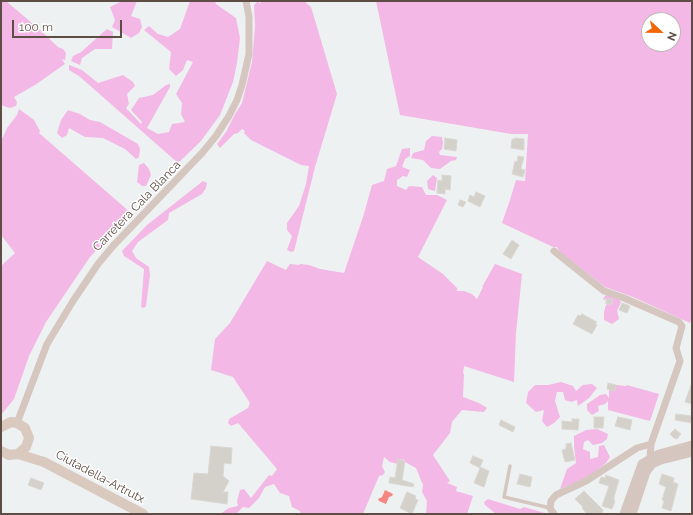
<!DOCTYPE html>
<html>
<head>
<meta charset="utf-8">
<style>
  body { margin:0 }
  #map { position:relative; width:693px; height:515px; overflow:hidden; background:#eef1f1; font-family:Raleway,sans-serif }
  canvas { display:block }
  .frame { position:absolute; inset:0; border:2px solid #5e4d45; pointer-events:none }
  .north { position:absolute; left:641px; top:12px; width:40px; height:40px; box-sizing:border-box; background:#fff; border:1px solid #bfb8b5; border-radius:50%; rotate:112deg; font-size:11px; font-weight:700; line-height:16px; text-align:center; color:#5e4d45 }
  .north::after { content:''; display:block; margin:auto; width:14px; height:18px; background:#f36607; clip-path:polygon(50% 0,100% 100%,50% 72%,0 100%) }
  .scale { position:absolute; left:12px; top:20px; width:110px; height:18px; box-sizing:border-box; border:2px solid #5e4d45; border-top:0; padding-left:5px; font-size:12px; line-height:14px; white-space:nowrap; color:#5e4d45; -webkit-text-stroke:3px #fff; paint-order:stroke }
</style>
</head>
<body>
<div id="map">
<canvas width="693" height="515"></canvas>
<div class="frame"></div>
<div class="north">N</div>
<div class="scale">100 m</div>
</div>
<script>
const ctx = document.querySelector('canvas').getContext('2d');
ctx.lineJoin = 'round';
function fillPath(path, color) { ctx.fillStyle = color; ctx.fill(path, 'evenodd'); }
const poly = rows => new Path2D(rows.map(r => 'M' + r).join(''));
function stroke(path, color, width, dash) { ctx.strokeStyle = color; ctx.lineWidth = width; ctx.lineCap = dash ? 'butt' : 'round'; ctx.setLineDash(dash || []); ctx.stroke(path); }
function label(font, color, halo, rows, align = 'center') {
  ctx.font = font + ' Raleway,sans-serif'; ctx.lineWidth = 3; ctx.setLineDash([]); ctx.textBaseline = 'middle'; ctx.strokeStyle = halo; ctx.fillStyle = color; for (const [text, x, y, turn = 0] of rows) {
    ctx.save(); ctx.translate(x, y); ctx.rotate((+turn || 0) * Math.PI / 180); ctx.textAlign = isNaN(turn) ? turn : align; if (halo) ctx.strokeText(text, 0, 0); ctx.fillText(text, 0, 0); ctx.restore();
  }
}
fillPath(poly([
  [1,1,6,1,39,29,58,47,63,49,66,53,65,60,62,59,65,64,35,85,14,97,17,102,16,106,10,108,3,106,1,104],
  [122,1,137,1,131,16,140,19,142,27,139,33,131,38,112,27,115,20,110,7],
  [190,1,215,1,216,4,236,18,240,38,237,63,233,82,220,115,201,141,178,163,79,76,69,70,69,65,82,70,98,83,123,75,133,82,135,86,127,94,129,104,126,108,141,124,142,122,131,110,139,98,153,95,166,85,170,84,170,87,147,128,158,134,169,132,172,124,185,122,181,114,182,103,176,94,193,62,187,60,183,70,176,76,169,69,171,52,144,30,149,26,158,34,168,37,180,29],
  [258,1,260,4,261,1,304,1,311,7,337,94,315,167,294,251,291,252,287,250,292,236,287,230,287,223,299,206,306,184,309,166,301,165,251,140,244,133,245,131,242,129,238,133,234,134,220,148,217,144,226,132,235,114,242,103,252,62,255,26,254,5],
  [376,1,692,1,692,317,690,323,633,297,605,287,560,252,557,247,553,247,502,223,510,200,516,180,525,181,528,134,511,134,400,115],
  [649,20,673,20,673,44,649,44],
  [107,29,113,32,112,49,95,49,82,58,80,65,71,61,73,56,81,52],
  [19,109,34,120,40,131,39,133,131,213,90,257,46,322,29,356,14,399,1,415,1,266,15,253,1,235,1,139,3,137,7,128,17,115],
  [68,110,80,114,90,120,100,122,138,144,140,149,139,157,136,159,125,149,103,138,85,137,69,128,67,135,62,138,57,133,61,120],
  [432,136,442,137,443,143,442,149,439,152,440,155,457,157,456,160,451,161,440,169,431,168,423,160,411,158,413,153,424,150,426,141],
  [410,148,410,156,405,159,402,167,410,170,407,177,403,176,397,180,397,186,406,190,409,186,422,187,426,195,437,195,447,200,418,257,443,274,458,289,456,290,458,291,464,291,472,294,477,299,483,287,482,287,495,264,522,274,516,333,514,382,464,366,463,373,464,374,463,397,479,403,487,408,484,412,462,410,452,422,450,433,433,455,450,481,447,483,457,487,456,491,473,496,467,514,426,514,427,501,422,492,423,485,416,468,405,462,405,460,398,459,398,464,390,462,384,457,382,466,385,472,383,475,379,476,363,514,301,514,300,511,292,507,289,496,280,493,274,484,265,487,259,498,249,508,243,507,236,514,220,514,229,508,238,506,237,501,240,490,244,489,251,498,269,475,272,476,277,469,238,423,231,426,228,423,229,419,248,408,250,403,233,377,211,370,215,339,230,323,267,261,286,270,290,264,299,265,300,264,309,265,320,269,344,273,363,217,372,185,384,181,387,169,396,166,402,149],
  [144,163,149,169,151,175,146,186,142,186,137,182,139,165],
  [433,175,437,178,435,191,428,189,427,181],
  [203,181,207,183,206,188,202,194,169,213,168,220,138,242,132,251,136,258,149,267,150,275,146,306,144,308,141,307,144,269,124,256,122,251,147,225],
  [608,294,617,297,621,302,617,311,619,319,612,324,604,320,604,312,606,305,612,301,607,299,603,300,604,297],
  [561,382,573,386,576,391,583,385,592,384,597,388,589,398,578,406,577,400,571,402,565,400,563,392,557,392,555,401,560,417,554,423,547,427,542,421,544,410,536,412,526,403,528,392,535,385,548,385],
  [616,385,626,386,627,385,659,394,650,421,608,410,608,401,605,404,598,406,599,411,592,415,587,410,587,404,600,395,606,394,609,398,609,390,615,390],
  [597,429,608,434,607,439,602,443,593,445,588,440,584,442,583,449,590,452,590,459,598,457,599,446,604,445,610,457,606,463,588,477,560,489,567,469,576,463,574,446,574,436,586,430],
  [488,499,520,509,524,507,548,514,496,514,485,505,484,502]
]), '#f3b8e6');
fillPath(poly([
  [385,490,393,494,392,496,389,497,386,504,379,501,378,499,382,497]
]), '#f58681');
const building = poly([
  [445,138,457,140,456,151,444,149,445,138],
  [515,138,524,139,524,150,511,148,512,139,515,139,515,138],
  [518,156,524,157,521,168,521,169,525,170,523,177,512,174,515,161,517,162,518,156],
  [442,175,451,176,450,190,445,189,445,194,437,193,438,180,442,181,442,175],
  [476,192,485,196,480,207,468,201,470,195,474,197,476,192],
  [460,200,466,202,463,207,458,205,460,200],
  [512,240,519,245,511,259,503,254,512,240],
  [606,299,612,299,612,304,606,304,606,299],
  [622,303,630,306,627,313,619,310,622,303],
  [582,314,597,322,595,324,597,325,592,334,573,324,578,315,580,316,582,314],
  [608,383,616,385,615,391,607,389,608,383],
  [691,385,692,385,692,404,685,402,691,385],
  [676,414,692,416,692,423,675,420,676,414],
  [594,417,604,417,603,428,594,428,594,417],
  [618,417,632,420,630,430,615,426,618,417],
  [572,419,579,419,578,430,562,429,562,421,572,422,572,419],
  [501,420,515,427,513,432,499,425,501,420],
  [675,429,681,434,677,439,674,438,670,434,675,429],
  [571,443,575,460,565,462,562,450,566,449,566,444,571,443],
  [211,446,232,448,231,464,224,463,223,476,229,481,223,492,228,492,227,504,191,499,194,473,208,474,211,446],
  [473,456,483,460,480,467,489,471,484,487,474,483,480,468,470,463,473,456],
  [398,459,405,461,402,480,414,484,413,487,389,483,390,477,395,478,398,459],
  [520,474,532,477,530,487,517,484,520,474],
  [662,474,674,478,673,482,678,484,671,511,662,508,664,501,662,500,666,487,659,484,662,474],
  [606,475,619,480,614,497,614,500,615,501,612,509,602,506,609,486,599,483,601,477,605,478,606,475],
  [31,478,44,483,41,490,28,485,31,478],
  [584,491,603,510,602,514,587,514,582,508,583,507,575,499,584,491],
  [407,492,416,496,415,499,418,500,412,514,400,508,407,492]
]);
fillPath(building, '#d4d0ca');
stroke(building, '#dbd7d2', 1);
stroke(poly([
  [510,466,504,497,550,508]
]), '#d5c6c0', 3.5);
stroke(poly([
  [554,251,604,291,624,298,679,322,682,326,676,348,680,361,651,444,650,458,652,463],
  [17,423,47,344,73,301,98,264,113,246,202,153,216,136,229,116,237,100,242,85,249,54,249,17,246,1],
  [554,514,550,508,551,501,556,495,586,481,637,448,651,444]
]), '#d5c6c0', 7);
stroke(poly([
  [624,514,642,464,659,454,692,445],
  [632,514,646,472,652,464,661,460,692,452]
]), '#d5c6c0', 9);
stroke(poly([
  [1,427,11,422,17,423,25,428,29,438,26,447,18,454,9,455,1,451],
  [18,454,44,462,143,514]
]), '#d9c9bf', 10);
label('12px', '#5e4d45', '#fff', [
  ["Carretera Cala Blanca",137,206,-46],
  ["Ciutadella-Artrutx",100,477,28]
]);
</script>
</body>
</html>
